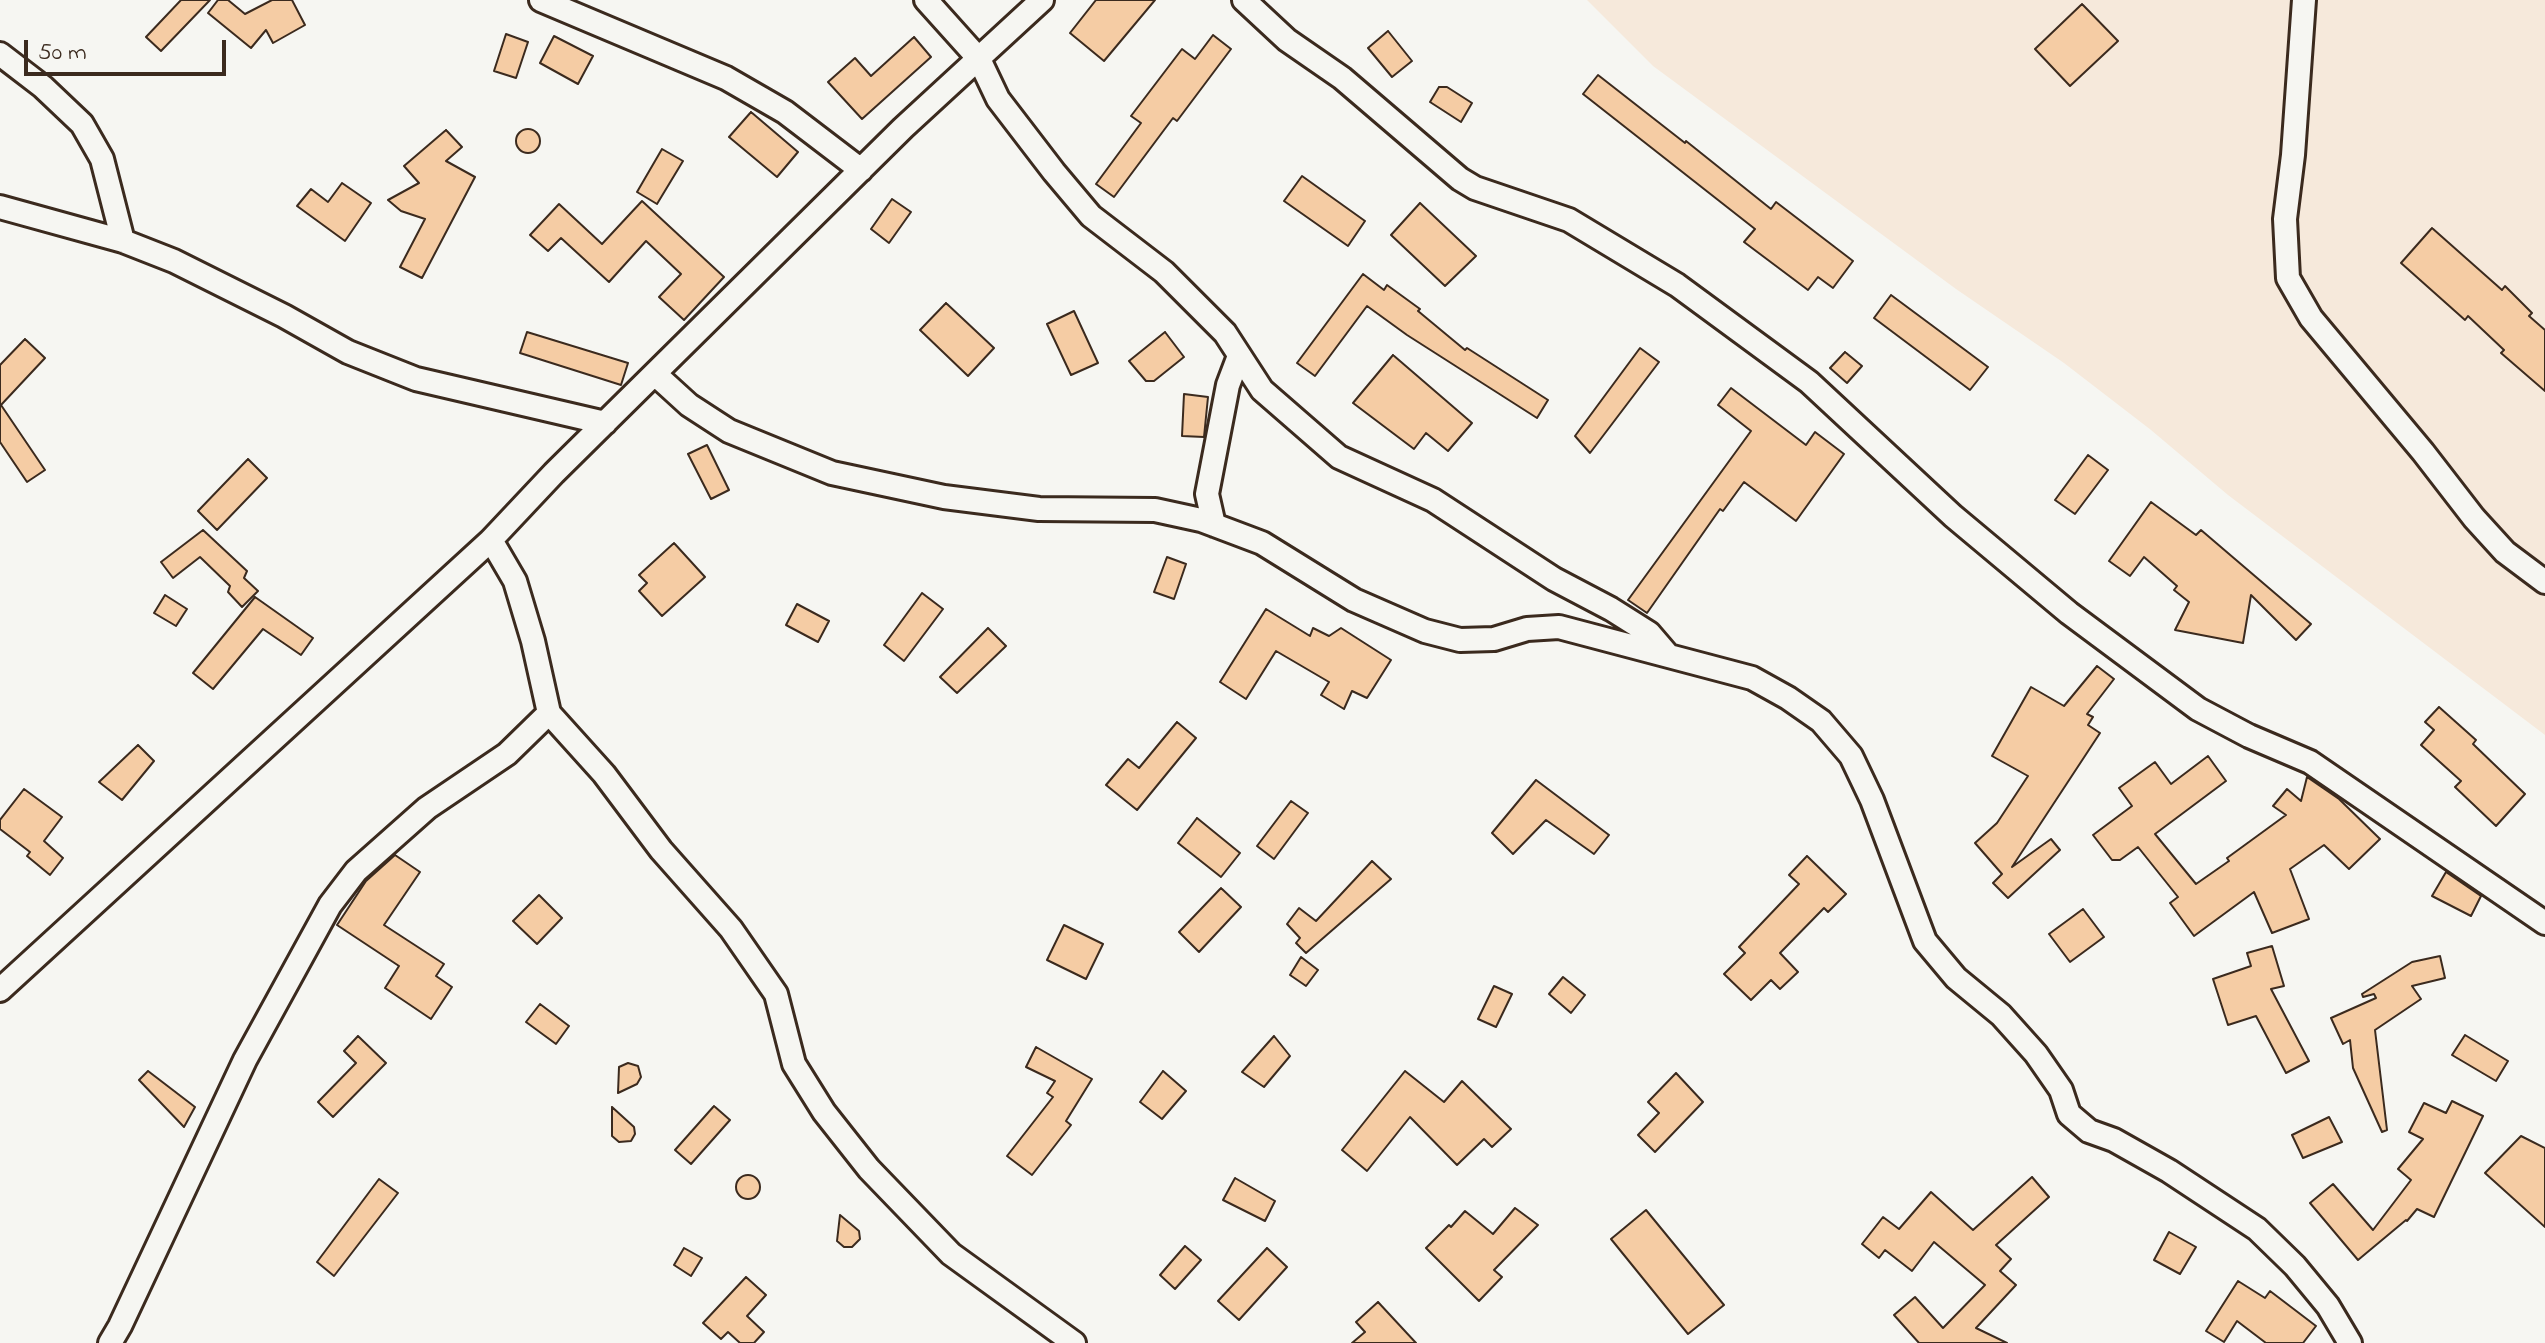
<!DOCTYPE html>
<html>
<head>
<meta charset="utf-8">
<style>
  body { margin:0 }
  #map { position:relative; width:2545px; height:1343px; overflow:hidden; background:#f6f6f2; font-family:"Indie Flower",sans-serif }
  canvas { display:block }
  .scale { position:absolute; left:24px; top:40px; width:202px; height:36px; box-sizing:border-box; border:4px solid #3b2a1e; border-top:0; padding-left:10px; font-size:24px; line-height:28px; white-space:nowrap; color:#3b2a1e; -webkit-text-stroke:6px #f6f6f2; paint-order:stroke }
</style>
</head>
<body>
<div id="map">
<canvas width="2545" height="1343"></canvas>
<div class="scale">50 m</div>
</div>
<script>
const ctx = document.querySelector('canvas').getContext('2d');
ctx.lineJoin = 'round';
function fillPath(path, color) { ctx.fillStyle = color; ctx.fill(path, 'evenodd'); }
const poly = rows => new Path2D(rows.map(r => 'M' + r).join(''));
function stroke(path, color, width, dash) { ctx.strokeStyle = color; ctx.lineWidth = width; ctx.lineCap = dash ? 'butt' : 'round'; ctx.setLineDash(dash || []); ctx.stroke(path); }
fillPath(poly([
  [1587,0,2545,0,2545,735,2228,495,2151,430,2064,363,1956,289,1653,66]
]), '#f6e9db');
const building = poly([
  [181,0,210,0,161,51,146,37,181,0],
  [218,0,228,0,245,14,272,0,292,0,305,25,273,43,266,30,251,48,208,13,218,0],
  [1096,0,1155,0,1104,61,1070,33,1096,0],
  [2082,4,2118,41,2070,86,2035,49,2082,4],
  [1388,31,1412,61,1392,77,1368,48,1388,31],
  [506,34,528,42,516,78,494,71,506,34],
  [1213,35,1231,49,1177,121,1173,118,1114,197,1096,184,1141,123,1131,116,1182,49,1195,59,1213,35],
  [554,36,593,56,578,84,540,63,554,36],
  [914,37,931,57,862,119,828,82,855,58,871,76,914,37],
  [1598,75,1685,143,1686,141,1771,209,1776,202,1853,261,1833,288,1818,277,1808,290,1744,242,1755,229,1583,94,1598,75],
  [1439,87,1447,87,1472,103,1461,122,1430,102,1439,87],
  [751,112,798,152,777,177,729,137,751,112],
  '516 141a12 12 0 1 1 24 0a12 12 0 1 1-24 0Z',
  [446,130,462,147,446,161,475,177,422,278,400,267,425,219,401,211,388,200,419,183,404,166,446,130],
  [662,149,683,161,657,204,637,192,662,149],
  [1302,176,1365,221,1348,246,1284,201,1302,176],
  [342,183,371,203,345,241,297,206,311,189,328,202,342,183],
  [892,199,911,212,889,243,871,229,892,199],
  [642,201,724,277,684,320,659,297,681,274,646,241,609,282,561,238,548,251,530,235,559,204,602,244,642,201],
  [1420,203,1476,256,1445,286,1391,235,1420,203],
  [2432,228,2502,290,2505,286,2532,313,2529,316,2545,330,2545,391,2501,353,2504,350,2468,316,2465,320,2401,263,2432,228],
  [1363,274,1384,290,1387,285,1420,309,1418,311,1465,350,1467,348,1548,400,1537,418,1407,335,1367,306,1315,376,1297,363,1363,274],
  [1891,295,1988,367,1970,390,1874,318,1891,295],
  [946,303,994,348,968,376,920,330,946,303],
  [1074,311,1098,363,1071,375,1047,324,1074,311],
  [527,332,628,363,621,385,520,353,527,332],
  [1165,332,1184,357,1154,381,1146,381,1129,361,1165,332],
  [25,339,45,358,1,405,45,470,27,482,0,442,0,365,25,339],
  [1640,348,1659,362,1590,453,1575,436,1640,348],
  [1845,352,1862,366,1847,383,1830,368,1845,352],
  [1393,355,1472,423,1448,451,1426,433,1414,449,1353,403,1393,355],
  [1731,388,1806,445,1815,432,1844,454,1796,521,1744,482,1723,511,1720,509,1647,613,1628,600,1751,431,1718,405,1731,388],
  [1184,394,1208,397,1204,437,1182,436,1184,394],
  [707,445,729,490,711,499,688,454,707,445],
  [2088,455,2108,470,2075,514,2055,500,2088,455],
  [248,459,267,478,217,530,198,511,248,459],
  [2151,502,2196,535,2201,530,2311,624,2296,640,2251,595,2243,643,2175,630,2189,602,2174,590,2177,586,2144,557,2130,576,2109,561,2151,502],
  [203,530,247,571,244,578,258,591,242,607,228,592,230,586,200,557,173,578,161,562,203,530],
  [674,543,705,577,662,616,639,591,647,583,639,575,674,543],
  [1167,557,1186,564,1174,599,1154,592,1167,557],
  [922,593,943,609,904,661,884,645,922,593],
  [165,595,187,609,176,626,154,613,165,595],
  [255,597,313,638,301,655,263,629,213,689,193,673,255,597],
  [797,604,829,621,818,642,786,625,797,604],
  [1266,609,1310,636,1313,628,1329,636,1341,628,1391,660,1367,698,1352,691,1344,709,1321,695,1329,682,1276,651,1246,699,1220,682,1266,609],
  [988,628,1006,646,957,693,940,677,988,628],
  [2097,666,2114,679,2087,714,2093,717,2088,725,2100,733,2012,867,2051,839,2060,850,2008,898,1993,883,2002,874,1975,843,1997,823,2028,776,1992,756,2031,687,2064,706,2097,666],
  [2439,707,2476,740,2473,744,2525,794,2496,826,2455,787,2461,781,2421,745,2434,730,2425,722,2439,707],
  [1177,722,1196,738,1137,810,1106,785,1128,759,1139,768,1177,722],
  [138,745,154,761,122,800,99,782,138,745],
  [2208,756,2226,781,2155,834,2196,884,2229,861,2227,858,2286,815,2273,806,2287,789,2301,801,2307,777,2339,799,2380,839,2349,869,2324,845,2290,869,2309,919,2272,933,2254,892,2194,936,2170,903,2178,897,2138,847,2120,860,2112,860,2093,835,2132,806,2119,788,2155,762,2171,784,2208,756],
  [1536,780,1609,835,1594,854,1546,820,1513,854,1492,833,1536,780],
  [24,789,62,817,44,841,63,858,50,875,27,856,30,852,0,829,0,820,24,789],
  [1291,801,1308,813,1274,859,1257,846,1291,801],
  [1197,818,1240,853,1221,877,1178,843,1197,818],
  [395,855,420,872,384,925,444,964,436,976,452,987,431,1019,385,988,399,966,337,925,366,881,395,855],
  [1807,856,1846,894,1828,912,1824,908,1780,953,1798,972,1780,989,1771,980,1751,1000,1724,974,1745,953,1739,947,1799,884,1789,875,1807,856],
  [1372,861,1391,879,1306,953,1296,943,1300,938,1287,924,1299,908,1316,921,1372,861],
  [2446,872,2481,896,2471,916,2432,896,2446,872],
  [1221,888,1241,907,1199,952,1179,932,1221,888],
  [539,895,562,918,537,944,513,921,539,895],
  [2083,909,2104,937,2070,962,2049,934,2083,909],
  [1064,925,1103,944,1086,979,1047,960,1064,925],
  [2272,946,2284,986,2271,989,2309,1061,2286,1073,2256,1016,2228,1025,2213,979,2251,966,2247,953,2272,946],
  [2440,956,2445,978,2412,986,2421,999,2375,1030,2387,1130,2382,1132,2353,1068,2350,1040,2343,1044,2331,1018,2376,998,2374,994,2363,997,2362,994,2412,962,2440,956],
  [1301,957,1318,970,1306,986,1290,975,1301,957],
  [1563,977,1585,995,1571,1013,1549,994,1563,977],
  [1494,986,1512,994,1496,1027,1478,1019,1494,986],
  [540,1004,569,1026,556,1044,526,1022,540,1004],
  [2465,1035,2508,1061,2496,1081,2452,1055,2465,1035],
  [358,1036,386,1063,333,1117,318,1102,356,1063,344,1051,358,1036],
  [1274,1036,1290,1056,1264,1087,1242,1072,1274,1036],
  [1036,1047,1092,1079,1066,1121,1071,1125,1032,1175,1007,1156,1053,1097,1047,1093,1055,1081,1026,1067,1036,1047],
  [628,1063,638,1066,641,1077,637,1084,618,1093,619,1067,628,1063],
  [148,1071,195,1107,184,1127,139,1080,148,1071],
  [1163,1071,1186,1091,1162,1119,1140,1102,1163,1071],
  [1405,1071,1444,1102,1462,1081,1511,1129,1492,1147,1484,1139,1457,1165,1410,1117,1367,1171,1342,1150,1405,1071],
  [1676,1073,1703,1102,1655,1152,1638,1135,1659,1113,1648,1102,1676,1073],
  [2452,1101,2483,1116,2434,1217,2417,1209,2407,1221,2406,1220,2358,1260,2310,1203,2333,1184,2373,1230,2411,1180,2398,1169,2423,1139,2409,1132,2424,1103,2446,1113,2452,1101],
  [714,1106,730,1120,691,1164,675,1150,714,1106],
  [612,1107,634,1127,635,1134,631,1141,619,1142,612,1136,612,1107],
  [2329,1117,2342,1142,2303,1158,2292,1135,2329,1117],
  [2521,1136,2545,1148,2545,1227,2485,1173,2521,1136],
  '736 1187a12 12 0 1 1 24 0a12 12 0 1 1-24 0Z',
  [2032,1177,2049,1197,1996,1245,2011,1259,2000,1271,2016,1285,1976,1328,2007,1343,1919,1343,1894,1315,1915,1297,1943,1328,1985,1285,1934,1242,1912,1271,1885,1250,1879,1258,1862,1244,1883,1217,1899,1229,1931,1192,1973,1230,2032,1177],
  [1235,1178,1275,1201,1265,1221,1223,1200,1235,1178],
  [379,1179,398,1193,334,1276,317,1262,379,1179],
  [1515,1208,1538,1225,1494,1270,1502,1277,1479,1301,1426,1248,1449,1225,1451,1227,1465,1211,1493,1234,1515,1208],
  [1646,1210,1724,1305,1688,1334,1611,1239,1646,1210],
  [840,1215,859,1231,860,1239,852,1247,844,1247,837,1241,840,1215],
  [2169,1232,2196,1247,2180,1274,2154,1260,2169,1232],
  [1185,1246,1201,1260,1175,1289,1160,1275,1185,1246],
  [684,1248,702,1258,691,1276,674,1265,684,1248],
  [1267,1248,1287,1267,1239,1320,1218,1301,1267,1248],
  [746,1277,766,1295,747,1316,764,1332,754,1343,740,1343,728,1332,721,1339,703,1323,746,1277],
  [2238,1281,2265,1298,2270,1291,2316,1326,2303,1343,2266,1343,2237,1321,2224,1342,2206,1331,2238,1281],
  [1378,1302,1416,1343,1352,1343,1365,1332,1356,1322,1378,1302]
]);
fillPath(building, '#f5cca4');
stroke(building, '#3b2a1e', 2);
const street = poly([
  [541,0,726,78,785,112,861,170],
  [926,0,979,59,998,99,1054,172,1091,216,1164,272,1225,333,1262,390,1339,457,1433,500,1554,579,1611,609,1649,633,1667,654],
  [1244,0,1287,40,1342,78,1460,179,1475,188,1569,220,1677,285,1809,382,1953,516,2069,613,2198,709,2249,736,2310,762,2545,923],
  [2304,0,2293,155,2285,219,2288,278,2311,318,2423,452,2474,518,2505,552,2545,582],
  [0,54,43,87,82,124,102,159,123,241],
  [0,207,123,241,174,261,284,316,348,352,416,379,605,423],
  [655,374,689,405,729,431,832,473,944,497,1039,509,1155,510,1201,520,1262,543,1354,600,1425,631,1460,640,1494,639,1527,629,1559,627,1752,678,1788,698,1821,721,1851,756,1872,800,1925,941,1956,978,2001,1015,2036,1054,2061,1090,2069,1114,2089,1131,2114,1140,2169,1171,2257,1229,2295,1266,2328,1306,2350,1343],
  [1214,525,1207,494,1228,385,1239,356],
  [491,540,515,581,533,641,549,713,604,774,661,850,731,929,776,994,794,1064,824,1112,869,1169,951,1254,1074,1343],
  [0,990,491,540,554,473,903,128,1042,0],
  [110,1343,120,1326,245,1060,330,905,356,871,427,808,507,754,549,713]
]);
stroke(street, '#3b2a1e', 28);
stroke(street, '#f6f6f2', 22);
</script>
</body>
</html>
